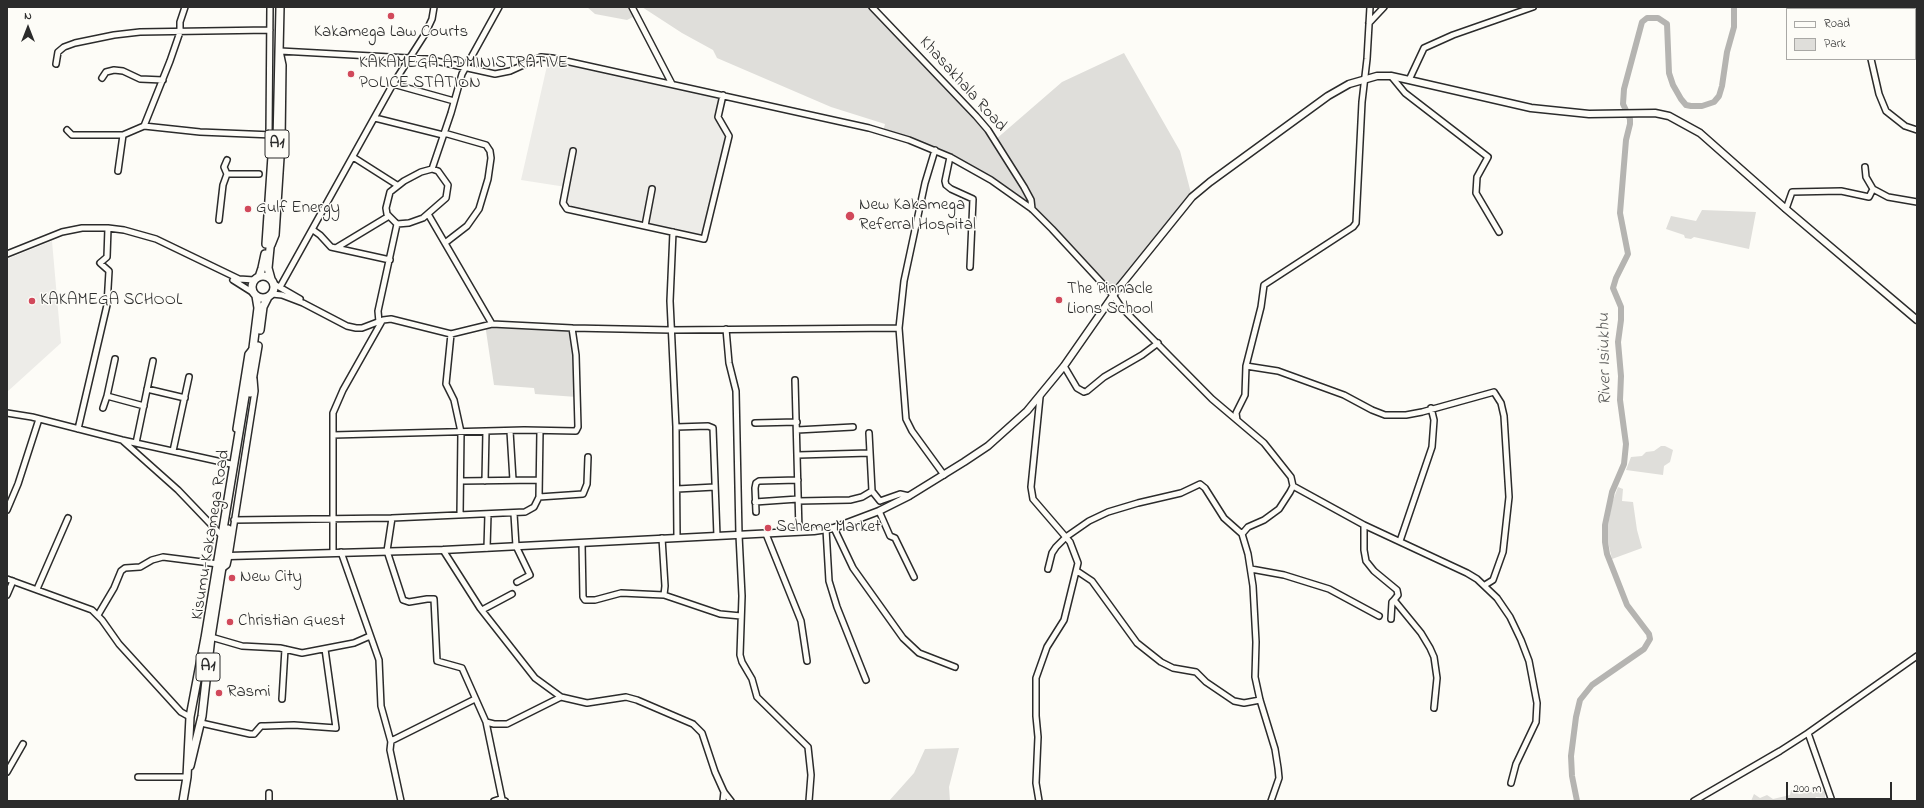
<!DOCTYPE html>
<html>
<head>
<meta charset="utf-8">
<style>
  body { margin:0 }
  #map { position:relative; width:1924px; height:808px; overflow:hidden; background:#fdfcf7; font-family:"Indie Flower",sans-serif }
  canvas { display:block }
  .frame { position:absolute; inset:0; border:8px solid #2b2b2b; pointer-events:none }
  .legend { position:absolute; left:1786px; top:8px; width:130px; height:52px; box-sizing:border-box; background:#fdfcf7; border:1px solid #a9a8a5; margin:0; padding:5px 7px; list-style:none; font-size:12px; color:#2b2b2b }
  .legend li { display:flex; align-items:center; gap:8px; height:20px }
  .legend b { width:20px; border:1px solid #a9a8a5 }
  .north { position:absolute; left:8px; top:8px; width:40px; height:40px; -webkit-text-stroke:3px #fdfcf7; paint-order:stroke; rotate:0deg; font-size:11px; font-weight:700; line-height:16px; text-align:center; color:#2b2b2b }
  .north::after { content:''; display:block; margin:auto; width:14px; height:18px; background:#2b2b2b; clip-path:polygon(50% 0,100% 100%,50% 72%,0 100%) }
  .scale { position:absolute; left:1786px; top:782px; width:106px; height:18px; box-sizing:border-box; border:2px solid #2b2b2b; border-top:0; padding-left:5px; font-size:12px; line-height:14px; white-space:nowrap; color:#2b2b2b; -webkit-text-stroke:3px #fdfcf7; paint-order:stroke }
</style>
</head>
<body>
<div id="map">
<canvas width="1924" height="808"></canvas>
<div class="frame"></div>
<ul class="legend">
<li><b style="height:5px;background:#fdfcf7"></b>Road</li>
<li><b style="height:11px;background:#dfdeda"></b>Park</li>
</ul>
<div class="north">N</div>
<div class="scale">200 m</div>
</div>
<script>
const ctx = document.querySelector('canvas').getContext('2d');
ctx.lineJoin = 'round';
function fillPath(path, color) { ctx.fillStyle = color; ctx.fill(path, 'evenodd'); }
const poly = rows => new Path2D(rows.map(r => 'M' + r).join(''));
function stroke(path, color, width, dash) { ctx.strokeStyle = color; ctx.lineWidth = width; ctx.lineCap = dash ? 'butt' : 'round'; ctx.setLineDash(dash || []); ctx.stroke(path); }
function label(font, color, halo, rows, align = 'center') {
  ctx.font = font + ' "Indie Flower",sans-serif'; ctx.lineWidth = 3; ctx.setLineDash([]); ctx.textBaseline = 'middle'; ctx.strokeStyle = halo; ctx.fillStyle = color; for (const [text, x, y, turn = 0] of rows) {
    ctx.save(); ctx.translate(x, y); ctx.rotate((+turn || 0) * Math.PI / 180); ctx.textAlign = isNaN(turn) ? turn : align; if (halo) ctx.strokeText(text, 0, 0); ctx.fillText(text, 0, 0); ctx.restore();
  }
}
fillPath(poly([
  [549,57,723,95,718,115,728,132,704,238,568,208,565,206,566,187,521,180],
  [52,241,61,343,7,392,7,259]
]), '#edece8');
fillPath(poly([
  [587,7,632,7,637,15,627,20,595,14],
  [642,7,871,7,995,140,1062,82,1124,53,1180,151,1192,197,1113,295,1033,209,946,155,883,132,885,124,831,107,717,58,713,50,682,33],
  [1702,210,1756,212,1749,249,1694,237,1691,239,1685,238,1684,235,1666,229,1671,216,1696,221],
  [485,324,572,328,577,397,535,394,534,388,494,385],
  [1661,446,1665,446,1673,450,1670,462,1664,466,1663,475,1626,470,1631,457,1642,456,1646,452,1654,451],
  [1618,487,1623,489,1622,501,1633,502,1637,530,1642,548,1612,559,1608,542,1608,525,1612,503],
  [959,748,949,787,950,801,889,801,914,773,925,749],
  [1791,790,1794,790,1799,794,1823,790,1825,792,1825,798,1816,797,1813,801,1751,801,1754,794,1760,798,1767,795,1773,799,1790,795]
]), '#dfdeda');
stroke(poly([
  [1577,801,1572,776,1571,756,1576,717,1580,700,1592,685,1644,649,1650,639,1649,634,1627,605,1607,554,1605,542,1605,525,1612,492,1624,464,1626,444,1620,400,1621,376,1618,342,1621,320,1621,307,1613,288,1616,278,1628,254,1620,213,1626,140,1630,124,1630,119,1623,104,1624,89,1642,22,1647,18,1658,18,1667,24,1669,73,1673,85,1681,99,1686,105,1691,106,1702,106,1714,102,1719,96,1722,86,1727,52,1734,27,1734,7]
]), '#b5b4b1', 6);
const minor = poly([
  [632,7,672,84],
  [872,7,976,116,988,130,1024,187,1031,200,1032,209],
  [1849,7,1849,9],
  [1854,9,1857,7],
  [1369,23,1384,7],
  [1871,59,1879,94,1886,111,1905,126,1917,130],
  [56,64,58,52,64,47,75,43,114,35,140,32,270,30],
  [1391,76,1405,93,1488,157,1477,177,1476,193,1499,232],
  [102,78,106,72,114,70,123,71,140,79,163,80],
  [1409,80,1424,48,1453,35,1533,7],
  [393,84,454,101],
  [375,118,443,135],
  [144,126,170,61,180,32,180,22,185,7],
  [67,130,72,135,123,135,144,126,200,132,273,135],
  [444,133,486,145,490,151,491,158,488,179,479,209,467,226,445,243],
  [269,135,270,7],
  [935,150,925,183,904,281,899,328,906,419,912,431,944,475],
  [573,151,563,203,567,209,704,239,729,136,718,117,723,95],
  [353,157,397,185],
  [950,157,945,181,946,185,951,189,973,199,970,267],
  [1865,167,1866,177,1873,189,1888,197,1917,202],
  [432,169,438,171,448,185,446,198,423,218,409,223,397,224,387,214,386,208,390,192,404,181,421,172,432,169],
  [432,169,451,113,462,74,499,7],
  [118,171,123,135],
  [227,174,224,167,227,160],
  [1786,209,1792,192,1841,191,1869,197,1873,189],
  [428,214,492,324],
  [219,220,223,185,227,174,259,174],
  [645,226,652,189],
  [313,230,320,235,331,247,390,260],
  [673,232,670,301,676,427,677,537],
  [272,245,276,235,282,142,283,65,280,51,427,59,495,74,510,71,541,57,552,58,869,128,909,140,950,157,991,180,1032,209,1052,229,1113,295,1121,307,1212,399,1264,443,1291,477,1293,486,1290,492,1279,509,1264,520,1248,527,1242,534,1248,554,1253,586,1256,642,1255,677,1260,700,1275,749,1278,768,1279,778,1271,801],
  [336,248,389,216],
  [7,254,62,232,82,228,108,228,124,230,156,239,239,279,254,280],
  [233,280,252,292],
  [274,284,300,299],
  [280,287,393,84,425,34,432,19,434,7],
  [272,294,282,295,303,303,347,326,356,328,362,328,383,320,391,319,451,334,492,324,572,328,671,330,899,328],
  [379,322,378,311,397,224],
  [726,329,729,363,736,391,739,535,742,596,740,655,742,662,752,679,757,697,808,747,811,775,809,801],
  [451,334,446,384,454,400,461,432,460,515],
  [115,359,107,396,144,406],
  [1064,366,1077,388,1084,392,1087,391,1104,377,1142,355,1158,343],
  [1246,366,1278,371,1344,395,1372,410,1385,415,1406,415,1422,412,1494,392,1501,403,1504,416,1509,497,1503,552,1493,580,1485,585],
  [795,380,799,531],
  [147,389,185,398],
  [103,408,107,396],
  [7,413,32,417,122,440,231,464],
  [1237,420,1236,413,1245,395,1246,366,1261,307,1264,285,1353,227,1356,223,1362,102,1367,59,1370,7],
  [755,423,797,422],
  [676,427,708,426,713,428,717,536],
  [78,429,107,305,109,271,100,263,107,257,108,228],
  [236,429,248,354,252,349],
  [797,430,853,427],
  [510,431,513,480],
  [869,433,872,491,880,501,900,494,909,496],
  [333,435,524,430,576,431,578,427,576,355,572,328],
  [123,441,178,490,222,536],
  [136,443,153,361],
  [173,451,189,377],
  [798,455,870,453],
  [461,481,539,480],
  [485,481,486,431],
  [1293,486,1364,525,1467,573,1477,579,1497,598,1510,617,1521,640,1529,661,1537,703,1536,722,1516,764,1511,783],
  [677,489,715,487],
  [539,497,583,494,587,484,588,457],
  [798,501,850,500,862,497,872,491],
  [755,502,798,499],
  [7,510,18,484,39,419],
  [879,511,890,536,895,538,914,577],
  [756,512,755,488,756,483,759,481,798,480],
  [514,514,516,546,530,575,517,582],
  [392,518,387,551,403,600,409,602,427,599,434,599,437,661,462,668,486,722,494,724,507,724,561,697],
  [234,520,392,518,525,512,534,507,539,497,540,431],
  [1364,525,1364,550,1366,561,1374,571,1397,590,1398,595,1394,600],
  [834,528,853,568,903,638,919,653,955,667],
  [826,529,829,581,837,607,866,680],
  [766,534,801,621,807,661],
  [662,538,665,586,664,595,720,614,741,616],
  [1400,541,1432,447,1434,420,1431,408],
  [582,543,583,597,585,600,595,600,621,593,664,595],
  [487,548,488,514],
  [443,550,480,608,535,678,561,697,587,703,626,697,637,700,693,724,702,733,715,772,724,792,731,801],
  [333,552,333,413,343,390,382,321],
  [341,552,379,660,381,706,391,742],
  [223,568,227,565,229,556,255,391,254,379],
  [1048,569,1052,553,1056,547,1066,537,1089,521,1108,512,1138,503,1181,493,1200,484,1205,488,1224,518,1242,534],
  [1251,569,1284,575,1329,589,1379,616],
  [1077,571,1092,581,1137,643,1161,662,1173,668,1196,672,1206,682,1234,701,1244,703,1260,700],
  [7,579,92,610,102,620,119,644,181,712,190,717],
  [37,589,68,518],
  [7,595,13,581],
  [482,610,512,594],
  [98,615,114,588,121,571,125,568,140,567,152,560,163,557,218,564],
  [1391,619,1392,602,1394,600,1421,633,1430,648,1434,657,1437,678,1434,708],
  [211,637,242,646,280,648,302,653,354,643,370,636],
  [282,699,285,649],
  [486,722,502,799],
  [201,723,250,734,254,734,261,726,265,726,294,725,336,728,325,649],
  [7,772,23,744],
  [138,777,187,777],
  [269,801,269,793],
  [401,801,390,750,391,741,475,699],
  [494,801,500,799,505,801],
  [723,801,724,792],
  [1039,801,1036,783,1038,737,1036,716,1036,678,1047,647,1064,620,1078,563,1070,542,1033,499,1031,487,1040,397],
  [1694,801,1780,751,1808,733],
  [1832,801,1808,733,1917,656]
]);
const major = poly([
  [229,556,443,550,814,531,834,528,879,511,909,496,964,462,988,446,1027,411,1064,366,1117,290,1192,197,1210,182,1328,96,1349,84,1377,76,1391,76,1409,80,1531,108,1589,114,1655,113,1669,116,1700,133,1786,209,1917,320]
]);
const highway = poly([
  [266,244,272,156],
  '252 287a11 11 0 1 1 22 0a11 11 0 1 1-22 0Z',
  [259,277,262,268,265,254],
  [271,279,268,268,276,187,280,7],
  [260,330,263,307,268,297],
  [250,393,258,346],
  [190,766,202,716,211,637,228,529],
  [183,801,187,777,190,717,205,638,253,348,258,308,256,296]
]);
stroke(minor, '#2b2b2b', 8);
stroke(major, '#2b2b2b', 9);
stroke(highway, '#2b2b2b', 10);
stroke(minor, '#fdfcf7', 5);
stroke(major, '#fdfcf7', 6);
stroke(highway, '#fdfcf7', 7);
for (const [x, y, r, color] of [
  [391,16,4,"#d1495b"],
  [351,74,4,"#d1495b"],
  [248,209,4,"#d1495b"],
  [850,216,5,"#d1495b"],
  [1059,300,4,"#d1495b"],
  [32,301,4,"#d1495b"],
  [768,528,4,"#d1495b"],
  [232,578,4,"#d1495b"],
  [230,622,4,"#d1495b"],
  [219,693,4,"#d1495b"]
]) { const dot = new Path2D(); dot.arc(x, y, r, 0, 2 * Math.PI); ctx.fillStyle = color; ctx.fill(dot); stroke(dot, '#fdfcf7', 1.5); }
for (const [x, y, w] of [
  [277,144,24],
  [208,667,24]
]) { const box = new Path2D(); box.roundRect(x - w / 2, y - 14, w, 28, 3); ctx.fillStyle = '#fdfcf7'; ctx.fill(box); stroke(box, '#2b2b2b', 1); }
label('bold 16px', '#2b2b2b', null, [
  ["A1",277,144],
  ["A1",208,667]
]);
label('17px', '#2b2b2b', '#fdfcf7', [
  ["Kakamega Law Courts",391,33,"center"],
  ["KAKAMEGA ADMINISTRATIVE",359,64],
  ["POLICE STATION",359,84],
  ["New Kakamega",859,206],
  ["Referral Hospital",859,226],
  ["Gulf Energy",256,209],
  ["The Pinnacle",1067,290],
  ["Lions School",1067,310],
  ["KAKAMEGA SCHOOL",40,301],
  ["Scheme Market",776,528],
  ["New City",240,578],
  ["Christian Guest",238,622],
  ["Rasmi",227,693]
], 'left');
label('17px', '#2b2b2b', '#fdfcf7', [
  ["Khasakhala Road",962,85,48],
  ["Kisumu-Kakamega Road",212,535,-81]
]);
label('italic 18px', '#5b5b5a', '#fdfcf7', [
  ["River Isiukhu",1606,359,-91]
]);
</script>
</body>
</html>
